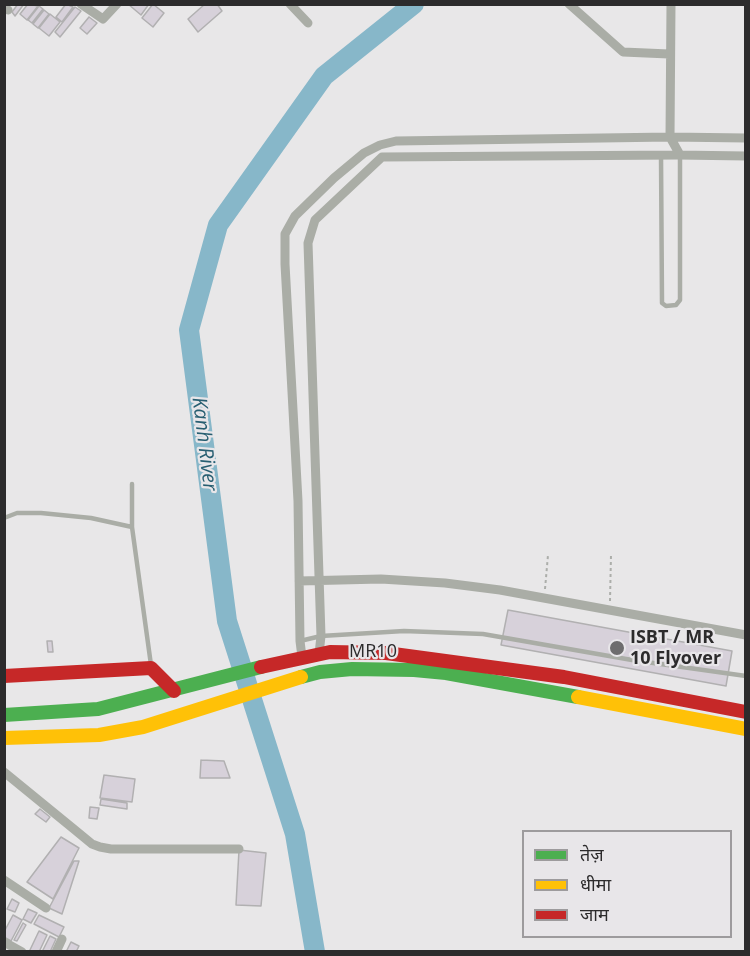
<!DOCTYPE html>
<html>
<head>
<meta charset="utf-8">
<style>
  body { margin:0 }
  #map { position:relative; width:750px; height:956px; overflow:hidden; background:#e8e7e8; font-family:"Open Sans","Noto Sans Devanagari",sans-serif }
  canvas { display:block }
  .frame { position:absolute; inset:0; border:6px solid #2c2b2c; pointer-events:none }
  .legend { position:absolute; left:522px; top:830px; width:210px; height:108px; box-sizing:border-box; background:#e8e6e9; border:2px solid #9d9b9d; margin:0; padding:8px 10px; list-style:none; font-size:18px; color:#2c2b2c }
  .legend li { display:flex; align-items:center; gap:12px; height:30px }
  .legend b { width:30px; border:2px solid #9d9b9d }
</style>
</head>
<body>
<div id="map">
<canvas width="750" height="956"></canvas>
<div class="frame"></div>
<ul class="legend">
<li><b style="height:8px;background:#4caf50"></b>तेज़</li>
<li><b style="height:8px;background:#ffc107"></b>धीमा</li>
<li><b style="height:8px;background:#c62828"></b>जाम</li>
</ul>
</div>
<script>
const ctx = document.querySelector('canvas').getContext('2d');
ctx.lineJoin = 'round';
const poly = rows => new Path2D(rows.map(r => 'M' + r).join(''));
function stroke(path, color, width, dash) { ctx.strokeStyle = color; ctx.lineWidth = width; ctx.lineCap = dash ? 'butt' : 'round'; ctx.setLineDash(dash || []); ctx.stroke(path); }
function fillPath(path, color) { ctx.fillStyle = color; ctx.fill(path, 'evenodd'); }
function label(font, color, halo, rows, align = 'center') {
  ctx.font = font + ' "Open Sans",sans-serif'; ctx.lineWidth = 4.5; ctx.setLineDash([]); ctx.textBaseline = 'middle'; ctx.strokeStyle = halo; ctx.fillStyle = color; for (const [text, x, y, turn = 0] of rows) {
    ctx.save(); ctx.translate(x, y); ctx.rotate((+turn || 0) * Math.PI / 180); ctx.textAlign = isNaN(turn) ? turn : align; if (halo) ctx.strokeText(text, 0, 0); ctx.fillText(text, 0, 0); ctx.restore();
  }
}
stroke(poly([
  [315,952,295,834,227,621,189,330,218,225,324,76,414,4]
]), '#87b7c9', 20);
const building = poly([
  [18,4,24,4,15,16,12,12,18,4],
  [28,4,38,6,27,20,20,14,28,4],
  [66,4,73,7,62,22,56,17,66,4],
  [128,4,149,4,141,15,128,4],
  [153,4,164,13,153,27,142,18,153,4],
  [205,4,217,4,222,11,198,32,188,19,205,4],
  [39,6,43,9,32,23,28,20,39,6],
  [75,7,81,11,60,37,55,32,75,7],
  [44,10,49,14,38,28,33,24,44,10],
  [50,14,60,22,49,36,39,28,50,14],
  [89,17,97,23,87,34,80,28,89,17],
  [508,610,732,651,726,686,501,645,508,610],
  [47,641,52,641,53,652,48,652,47,641],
  [201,760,224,761,230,778,200,778,201,760],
  [104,775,135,779,132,802,100,798,104,775],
  [101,799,127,803,127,809,100,805,101,799],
  [90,807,99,808,97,819,89,818,90,807],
  [40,809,50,817,46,822,35,814,40,809],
  [61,837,79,848,53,899,27,882,61,837],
  [239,850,266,853,261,906,236,905,239,850],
  [74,861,79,861,62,914,49,908,74,861],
  [12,899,19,903,15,912,7,909,12,899],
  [28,909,37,913,31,923,23,919,28,909],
  [13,915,22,920,11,941,4,937,4,932,13,915],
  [39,915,64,927,59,937,34,924,39,915],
  [23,923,26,925,17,941,14,940,23,923],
  [39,931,47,935,39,952,29,952,39,931],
  [50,936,56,939,50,952,42,952,50,936],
  [71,942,79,946,76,952,66,952,71,942]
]);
fillPath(building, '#d7d1da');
stroke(building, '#b1b0b1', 1.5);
stroke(poly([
  [545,589,548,555],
  [610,601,611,555]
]), '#acaeaa', 2, [3, 3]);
stroke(poly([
  [661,155,662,303,666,306,676,305,680,300,680,155],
  [132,484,132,527,151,665],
  [4,518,17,513,41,513,91,518,132,527],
  [300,641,321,636,404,631,483,634,632,660,746,676]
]), '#aaada6', 4.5);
stroke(poly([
  [81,4,103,19,117,4],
  [290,4,308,23],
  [569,4,623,52,669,54],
  [671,4,670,137,680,155],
  [4,8,8,10],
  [299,581,381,579,445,583,500,590,746,635],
  [319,654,321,636,308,243,315,220,382,157,678,155,746,156],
  [302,657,300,641,298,501,285,264,285,234,295,216,334,178,364,153,380,145,396,141,670,137,746,138],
  [4,772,75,830,92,844,100,847,111,849,239,849],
  [4,880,46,908],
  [4,942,22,952],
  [56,952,62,939]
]), '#aaada6', 9);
stroke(poly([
  [301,677,320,672,352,669,414,670,446,673,578,697],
  [4,715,98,709,261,667]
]), '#4caf50', 14);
stroke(poly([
  [578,697,746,729],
  [4,738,99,735,143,727,301,677]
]), '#ffc107', 14);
stroke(poly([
  [261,667,330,652,386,653,564,677,746,712],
  [4,676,151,668,174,691]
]), '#c62828', 14);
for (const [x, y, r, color] of [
  [617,648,8,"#6e6d6e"]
]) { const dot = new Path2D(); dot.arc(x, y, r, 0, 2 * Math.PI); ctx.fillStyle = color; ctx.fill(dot); stroke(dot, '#e8e6e9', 2); }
label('bold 18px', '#2c2b2c', '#e8e6e9', [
  ["ISBT / MR",630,638],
  ["10 Flyover",630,659]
], 'left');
label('18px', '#2c2b2c', '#e8e6e9', [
  ["MR10",373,652]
]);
label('italic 20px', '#275e71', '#e8e6e9', [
  ["Kanh River",204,444,83]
]);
</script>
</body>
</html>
